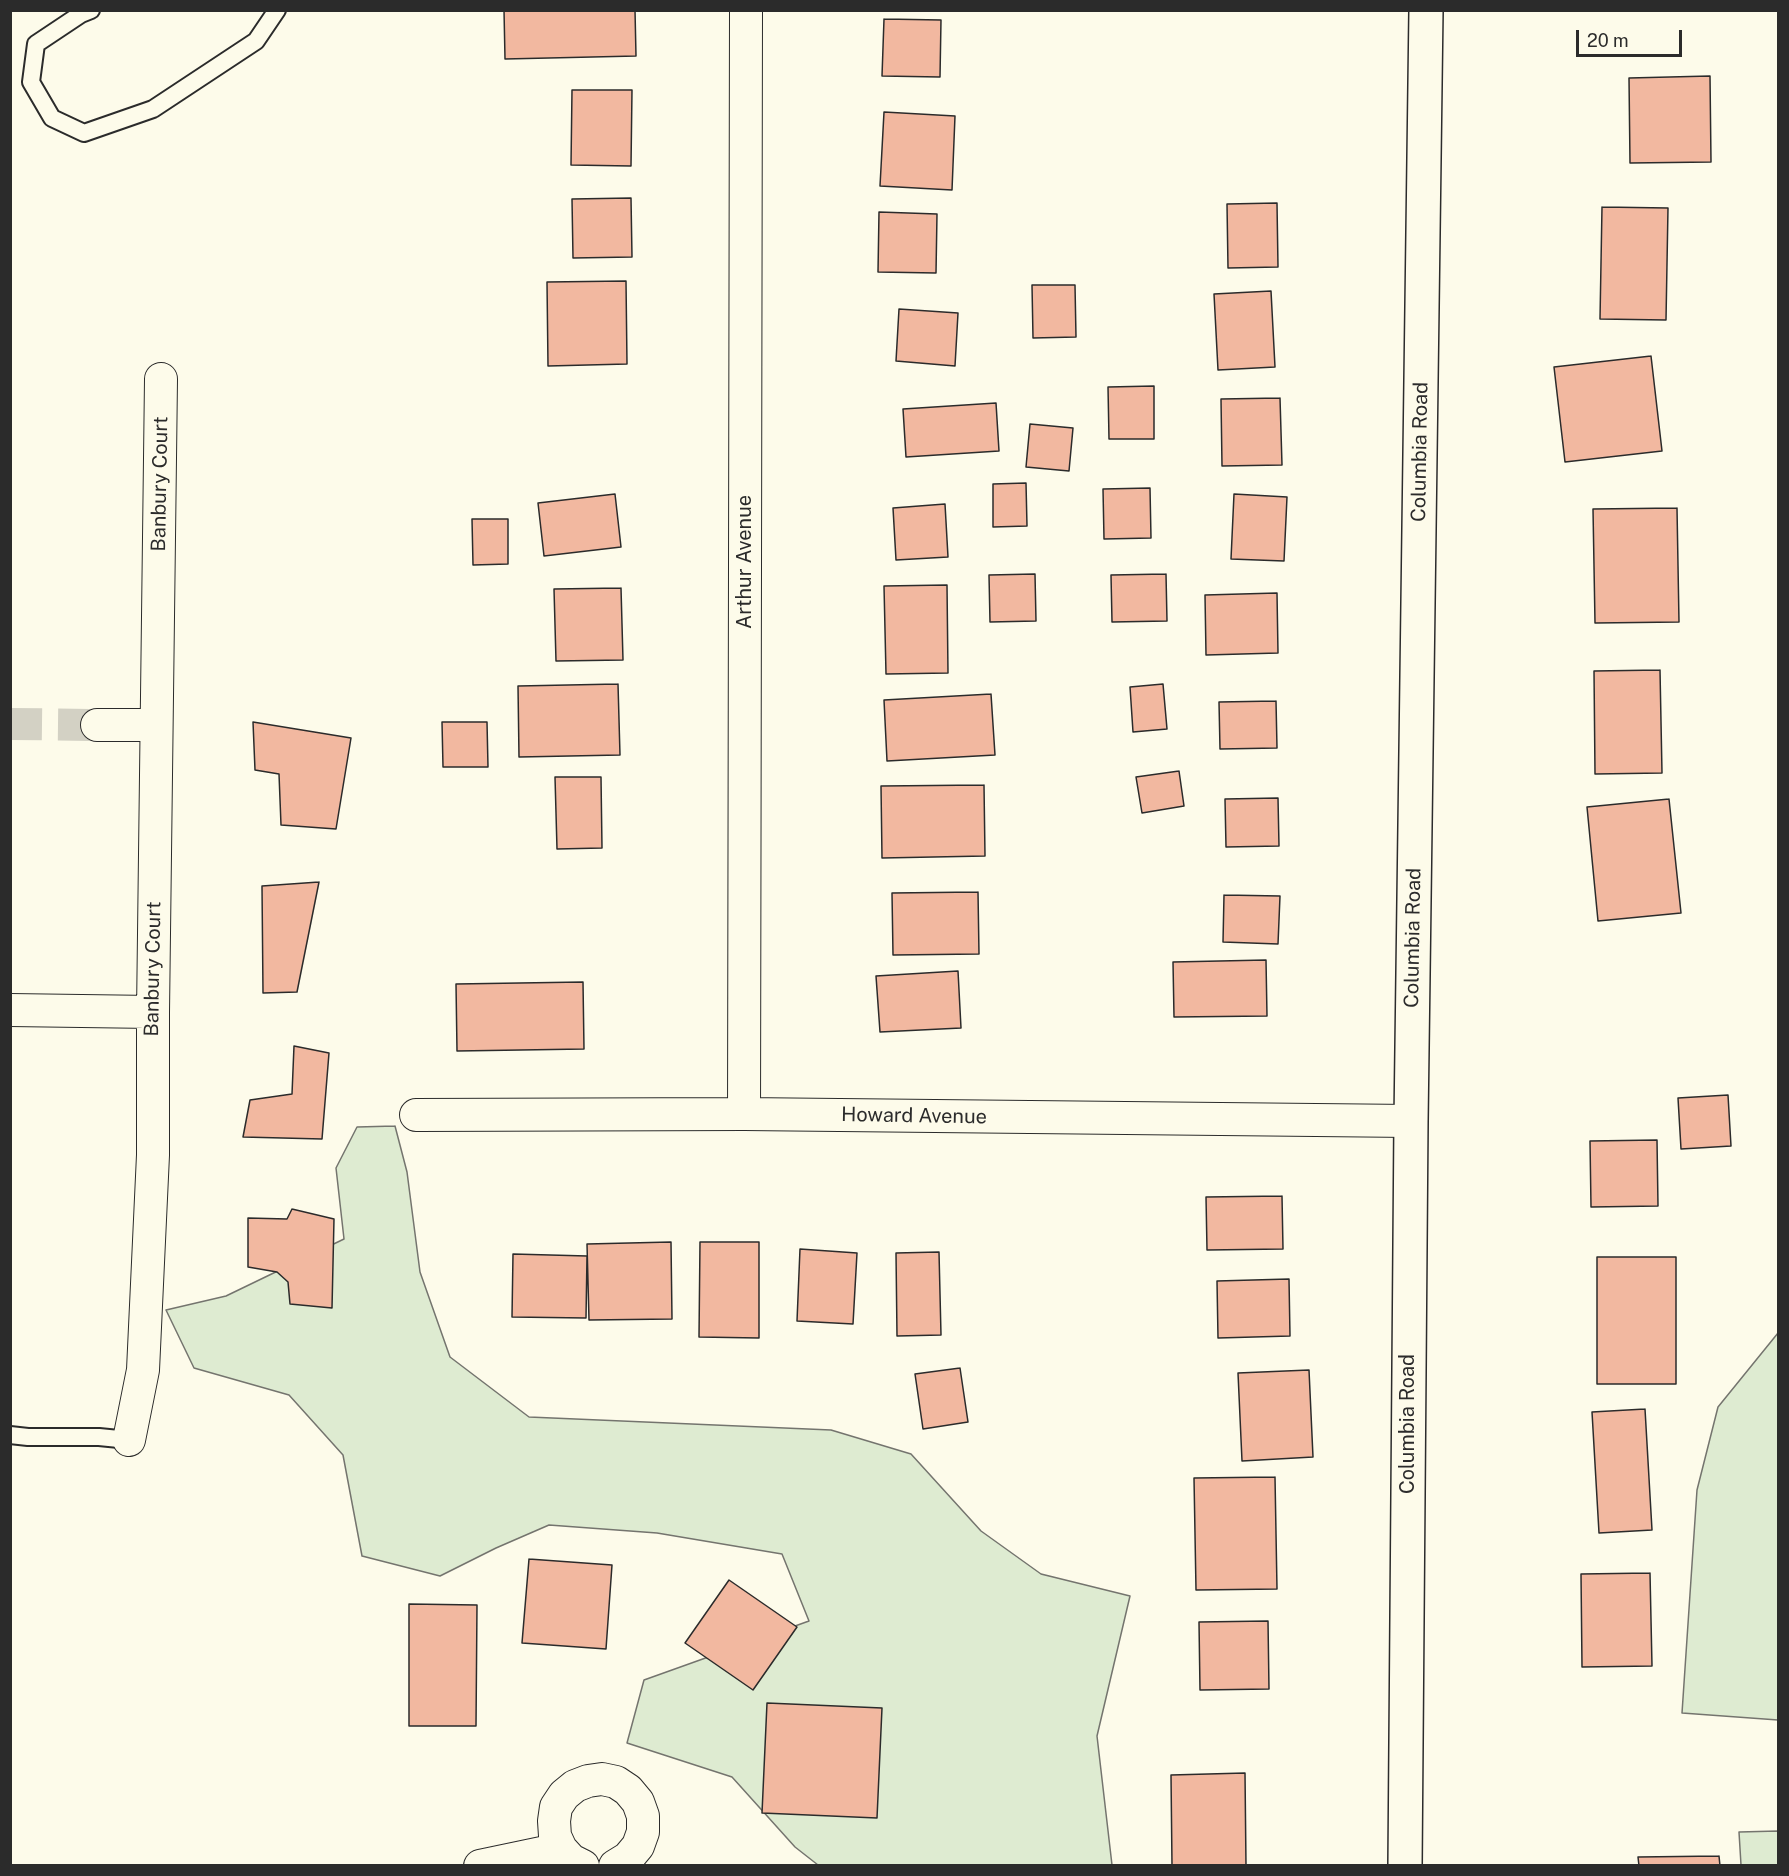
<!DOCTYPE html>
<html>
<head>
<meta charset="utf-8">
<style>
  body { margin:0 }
  #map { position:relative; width:1789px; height:1876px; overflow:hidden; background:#fdfbea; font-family:"Public Sans",sans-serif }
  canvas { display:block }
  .frame { position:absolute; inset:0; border:12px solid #2b2b2b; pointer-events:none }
  .scale { position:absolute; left:1576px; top:30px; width:106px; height:27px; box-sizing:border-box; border:3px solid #2b2b2b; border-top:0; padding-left:8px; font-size:18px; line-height:21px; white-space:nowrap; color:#2b2b2b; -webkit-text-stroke:4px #fdfbea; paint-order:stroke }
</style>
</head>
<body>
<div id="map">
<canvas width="1789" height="1876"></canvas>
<div class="frame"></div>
<div class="scale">20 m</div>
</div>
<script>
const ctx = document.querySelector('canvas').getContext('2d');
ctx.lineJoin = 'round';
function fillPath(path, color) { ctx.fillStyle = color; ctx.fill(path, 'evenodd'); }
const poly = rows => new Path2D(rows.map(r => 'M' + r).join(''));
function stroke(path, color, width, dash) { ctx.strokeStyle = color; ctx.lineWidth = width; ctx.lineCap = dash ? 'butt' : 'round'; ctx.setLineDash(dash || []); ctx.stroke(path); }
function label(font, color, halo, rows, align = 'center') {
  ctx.font = font + ' "Public Sans",sans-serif'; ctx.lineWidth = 4.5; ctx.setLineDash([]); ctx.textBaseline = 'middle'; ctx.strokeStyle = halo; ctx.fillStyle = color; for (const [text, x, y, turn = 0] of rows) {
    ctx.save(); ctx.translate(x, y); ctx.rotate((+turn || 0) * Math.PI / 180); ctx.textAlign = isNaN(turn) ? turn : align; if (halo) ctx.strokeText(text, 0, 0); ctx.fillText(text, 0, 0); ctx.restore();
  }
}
const green = poly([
  [395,1126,407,1172,420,1272,450,1357,529,1417,831,1430,911,1454,981,1531,1041,1574,1130,1596,1097,1736,1112,1865,818,1865,795,1847,732,1777,627,1743,644,1680,809,1621,782,1554,657,1533,549,1525,496,1548,440,1576,362,1556,343,1455,289,1395,194,1368,166,1310,226,1296,344,1239,336,1168,357,1127,395,1126],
  [1778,1333,1778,1720,1682,1713,1697,1490,1718,1407,1778,1333],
  [1778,1831,1778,1865,1741,1865,1739,1832,1778,1831]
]);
fillPath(green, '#deebd1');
stroke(green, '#74746e', 1.5);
const building = poly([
  [504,10,635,10,636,56,505,59,504,10],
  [884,19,941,20,940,77,882,76,884,19],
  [1710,76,1711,162,1630,163,1629,78,1710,76],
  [572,90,632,90,631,166,571,165,572,90],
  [884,112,955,116,952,190,880,186,884,112],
  [631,198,632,257,573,258,572,199,631,198],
  [1277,203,1278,267,1228,268,1227,204,1277,203],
  [1602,207,1668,208,1666,320,1600,319,1602,207],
  [879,212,937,214,936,273,878,272,879,212],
  [626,281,627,364,548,366,547,282,626,281],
  [1032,285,1075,285,1076,337,1033,338,1032,285],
  [1271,291,1275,367,1218,370,1214,294,1271,291],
  [899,309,958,313,955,366,896,361,899,309],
  [1651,356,1662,451,1565,462,1554,367,1651,356],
  [1154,386,1154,439,1109,439,1108,387,1154,386],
  [1280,398,1282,465,1222,466,1221,399,1280,398],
  [996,403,999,451,906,457,903,409,996,403],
  [1030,424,1073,428,1069,471,1026,467,1030,424],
  [1026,483,1027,526,993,527,993,484,1026,483],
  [1150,488,1151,538,1104,539,1103,489,1150,488],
  [615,494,621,547,544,556,538,503,615,494],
  [1234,494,1287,497,1284,561,1231,559,1234,494],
  [945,504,948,557,896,560,893,508,945,504],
  [1677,508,1679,622,1595,623,1593,509,1677,508],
  [472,519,508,519,508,564,473,565,472,519],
  [1035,574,1036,621,990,622,989,575,1035,574],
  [1166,574,1167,621,1112,622,1111,575,1166,574],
  [947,585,948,673,886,674,884,586,947,585],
  [621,588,623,660,556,661,554,589,621,588],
  [1277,593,1278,653,1206,655,1205,595,1277,593],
  [1660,670,1662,773,1595,774,1594,671,1660,670],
  [618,684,620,755,519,757,518,686,618,684],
  [1163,684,1167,729,1133,732,1130,687,1163,684],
  [991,694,995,755,887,761,884,700,991,694],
  [1276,701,1277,748,1220,749,1219,702,1276,701],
  [253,722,351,738,336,829,281,825,279,774,255,770,253,722],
  [442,722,487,722,488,767,443,767,442,722],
  [1179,771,1184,806,1142,813,1136,777,1179,771],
  [555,777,601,777,602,848,557,849,555,777],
  [984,785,985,856,882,858,881,786,984,785],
  [1278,798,1279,846,1226,847,1225,799,1278,798],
  [1669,799,1681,913,1598,921,1587,807,1669,799],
  [319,882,297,992,263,993,262,886,319,882],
  [978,892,979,954,893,955,892,893,978,892],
  [1224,895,1280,896,1278,944,1223,942,1224,895],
  [1266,960,1267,1016,1174,1017,1173,962,1266,960],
  [958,971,961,1028,880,1032,876,976,958,971],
  [583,982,584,1049,457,1051,456,984,583,982],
  [294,1046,329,1053,322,1139,243,1137,250,1100,292,1094,294,1046],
  [1728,1095,1731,1146,1681,1149,1678,1098,1728,1095],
  [1657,1140,1658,1206,1591,1207,1590,1141,1657,1140],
  [1282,1196,1283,1249,1207,1250,1206,1197,1282,1196],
  [292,1209,334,1219,332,1308,290,1304,288,1282,277,1272,248,1267,248,1218,287,1219,292,1209],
  [671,1242,672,1319,589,1320,587,1244,671,1242],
  [700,1242,759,1242,759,1338,699,1337,700,1242],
  [800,1249,857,1253,853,1324,797,1321,800,1249],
  [939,1252,941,1335,897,1336,896,1253,939,1252],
  [513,1254,587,1256,586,1318,512,1317,513,1254],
  [1597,1257,1676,1257,1676,1384,1597,1384,1597,1257],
  [1289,1279,1290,1336,1218,1338,1217,1281,1289,1279],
  [960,1368,968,1422,923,1429,915,1374,960,1368],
  [1309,1370,1313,1457,1242,1461,1238,1373,1309,1370],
  [1645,1409,1652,1530,1599,1533,1592,1412,1645,1409],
  [1275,1477,1277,1589,1196,1590,1194,1478,1275,1477],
  [529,1559,612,1565,606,1649,522,1643,529,1559],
  [1650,1573,1652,1666,1582,1667,1581,1574,1650,1573],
  [729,1580,797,1627,753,1690,685,1643,729,1580],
  [409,1604,477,1605,476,1726,409,1726,409,1604],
  [1268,1621,1269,1689,1200,1690,1199,1622,1268,1621],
  [767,1703,882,1708,877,1818,762,1813,767,1703],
  [1245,1773,1246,1866,1172,1866,1171,1775,1245,1773],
  [1719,1856,1720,1866,1639,1866,1638,1857,1719,1856]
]);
fillPath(building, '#f2b8a0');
stroke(building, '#2b2b2b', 1.5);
stroke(poly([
  [10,724,97,725]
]), '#d3d1c4', 32, [32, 16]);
const service = poly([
  [91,10,81,14,36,44,31,82,52,118,84,133,153,109,256,41,277,10],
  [10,1435,28,1437,99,1437,129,1440]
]);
const minor = poly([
  [97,725,156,725],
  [10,1010,153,1012],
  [744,1114,746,10],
  [416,1115,744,1114,1411,1121],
  [129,1440,143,1370,153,1155,153,1012,161,379],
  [480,1866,561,1849],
  [583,1866,571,1860,561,1849,555,1836,554,1821,556,1807,564,1795,575,1786,588,1781,602,1779,616,1782,628,1790,638,1802,643,1816,643,1832,638,1846,628,1858,615,1866]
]);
const secondary = poly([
  [1405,1866,1411,1121,1426,10]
]);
stroke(service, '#2b2b2b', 20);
stroke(minor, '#2b2b2b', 34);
stroke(secondary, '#2b2b2b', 36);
stroke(service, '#fdfbea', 16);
stroke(minor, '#fdfbea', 32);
stroke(secondary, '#fdfbea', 33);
label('20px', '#2b2b2b', '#fdfbea', [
  ["Columbia Road",1420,452,-89],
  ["Banbury Court",160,484,-89],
  ["Arthur Avenue",745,562,-90],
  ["Columbia Road",1413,938,-89],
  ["Banbury Court",153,969,-89],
  ["Howard Avenue",914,1116,1],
  ["Columbia Road",1408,1424,-90]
]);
</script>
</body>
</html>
